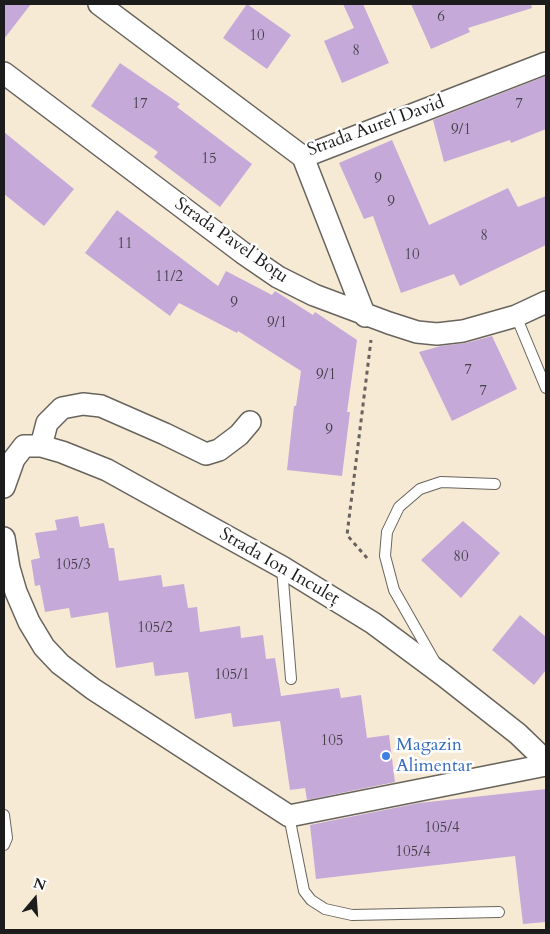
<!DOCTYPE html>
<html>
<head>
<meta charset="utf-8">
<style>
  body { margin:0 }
  #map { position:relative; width:550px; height:934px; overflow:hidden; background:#f6ead5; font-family:Cardo,serif }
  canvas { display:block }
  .frame { position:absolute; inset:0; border:5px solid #1c1c1c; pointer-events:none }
  .north { position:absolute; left:10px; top:874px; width:50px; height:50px; -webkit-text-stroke:4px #fff; paint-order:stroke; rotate:18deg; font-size:14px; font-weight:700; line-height:20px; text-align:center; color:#1c1c1c }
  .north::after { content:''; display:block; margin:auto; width:18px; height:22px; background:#1c1c1c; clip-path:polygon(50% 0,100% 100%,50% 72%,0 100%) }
</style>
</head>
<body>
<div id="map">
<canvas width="550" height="934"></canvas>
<div class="frame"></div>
<div class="north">N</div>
</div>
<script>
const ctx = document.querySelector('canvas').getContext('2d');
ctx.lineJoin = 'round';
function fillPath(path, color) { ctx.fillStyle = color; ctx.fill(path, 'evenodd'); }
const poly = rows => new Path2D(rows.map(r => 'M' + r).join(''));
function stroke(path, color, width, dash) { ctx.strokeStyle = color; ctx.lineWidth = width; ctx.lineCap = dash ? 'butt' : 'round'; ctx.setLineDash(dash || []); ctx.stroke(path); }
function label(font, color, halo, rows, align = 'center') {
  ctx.font = font + ' Cardo,serif'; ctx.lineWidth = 5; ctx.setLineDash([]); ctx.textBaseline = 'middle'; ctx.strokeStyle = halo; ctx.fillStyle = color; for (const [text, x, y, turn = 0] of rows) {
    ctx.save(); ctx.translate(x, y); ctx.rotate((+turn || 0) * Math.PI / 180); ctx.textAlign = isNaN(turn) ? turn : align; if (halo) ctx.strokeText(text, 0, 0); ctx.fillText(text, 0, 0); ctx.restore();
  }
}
fillPath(poly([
  [4,4,31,4,4,39],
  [247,4,291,35,267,69,223,38],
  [343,4,363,4,389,63,342,83,324,41,354,28],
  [411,4,531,4,532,8,468,28,470,32,431,49],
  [120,63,180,104,177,107,252,164,220,207,154,157,158,152,91,106],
  [546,76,546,129,511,143,510,140,444,162,433,120],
  [4,132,74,189,44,226,4,194],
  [392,140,429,225,508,188,518,207,546,196,546,245,460,286,454,274,401,293,373,216,364,219,339,163],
  [117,210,218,286,226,271,272,295,275,291,313,315,315,312,357,340,347,412,350,412,342,476,287,470,294,406,296,406,301,371,238,331,237,333,179,303,170,316,85,253],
  [492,336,517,389,452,421,419,352,441,346,466,343],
  [78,516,80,527,104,523,109,548,114,548,119,581,161,575,163,587,184,584,188,608,197,607,200,632,240,626,241,638,263,635,266,659,275,658,281,696,339,688,341,698,361,695,367,738,389,735,395,782,307,800,305,788,290,790,280,721,233,727,231,713,195,719,188,672,155,676,153,662,116,668,108,612,71,618,69,608,45,612,40,585,35,586,31,560,40,558,35,533,57,530,55,520],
  [463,521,500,553,461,598,421,560],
  [520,615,546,637,546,670,534,685,492,650],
  [546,789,546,922,523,924,515,856,316,879,310,825,419,803]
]), '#c5aad9');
const service = poly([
  [516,316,546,388],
  [282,568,291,679],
  [435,662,394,590,385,556,387,532,399,507,420,489,441,482,495,484],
  [4,815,7,838,4,845],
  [289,816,304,891,311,900,325,909,352,915,499,912]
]);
const minor = poly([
  [99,4,303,157,546,63],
  [4,73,243,253,278,277,314,295,389,323,417,332,437,334,463,331,516,316,546,302],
  [303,157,365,316],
  [41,446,47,423,62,408,83,404,101,406,165,434,206,454,219,450,239,435,250,422],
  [4,487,14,459,24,446,41,446,62,452,107,470,282,567,373,623,443,675,518,734,546,761],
  [4,538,9,568,16,592,29,622,44,647,60,664,93,689,289,816,546,765]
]);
stroke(service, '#68645d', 12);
stroke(minor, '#68645d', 24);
stroke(poly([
  [367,558,347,535,371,340]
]), '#68645d', 3, [4, 4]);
stroke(service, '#fff', 10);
stroke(minor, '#fff', 21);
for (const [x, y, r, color] of [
  [386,756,5,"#3f7fe0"]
]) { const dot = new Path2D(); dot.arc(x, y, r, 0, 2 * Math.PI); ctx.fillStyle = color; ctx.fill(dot); stroke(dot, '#fff', 2); }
label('15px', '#46404b', null, [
  ["6",441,18],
  ["10",257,37],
  ["8",356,52],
  ["17",140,105],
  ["7",519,105],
  ["9/1",461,131],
  ["15",209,160],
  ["9",378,180],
  ["9",391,203],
  ["8",484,237],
  ["11",125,245],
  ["10",412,256],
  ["11/2",169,278],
  ["9",234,304],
  ["9/1",277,324],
  ["7",468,371],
  ["9/1",326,376],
  ["7",483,392],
  ["9",329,431],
  ["80",461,558],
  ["105/3",73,566],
  ["105/2",155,629],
  ["105/1",232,676],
  ["105",332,742],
  ["105/4",442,829],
  ["105/4",413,853]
]);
label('18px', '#1c1c1c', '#fff', [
  ["Strada Aurel David",376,127,-20],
  ["Strada Pavel Boțu",231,241,35],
  ["Strada Ion Inculeț",279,567,30]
]);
label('18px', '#366cbe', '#fff', [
  ["Magazin",396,746],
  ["Alimentar",396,767]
], 'left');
</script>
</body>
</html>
